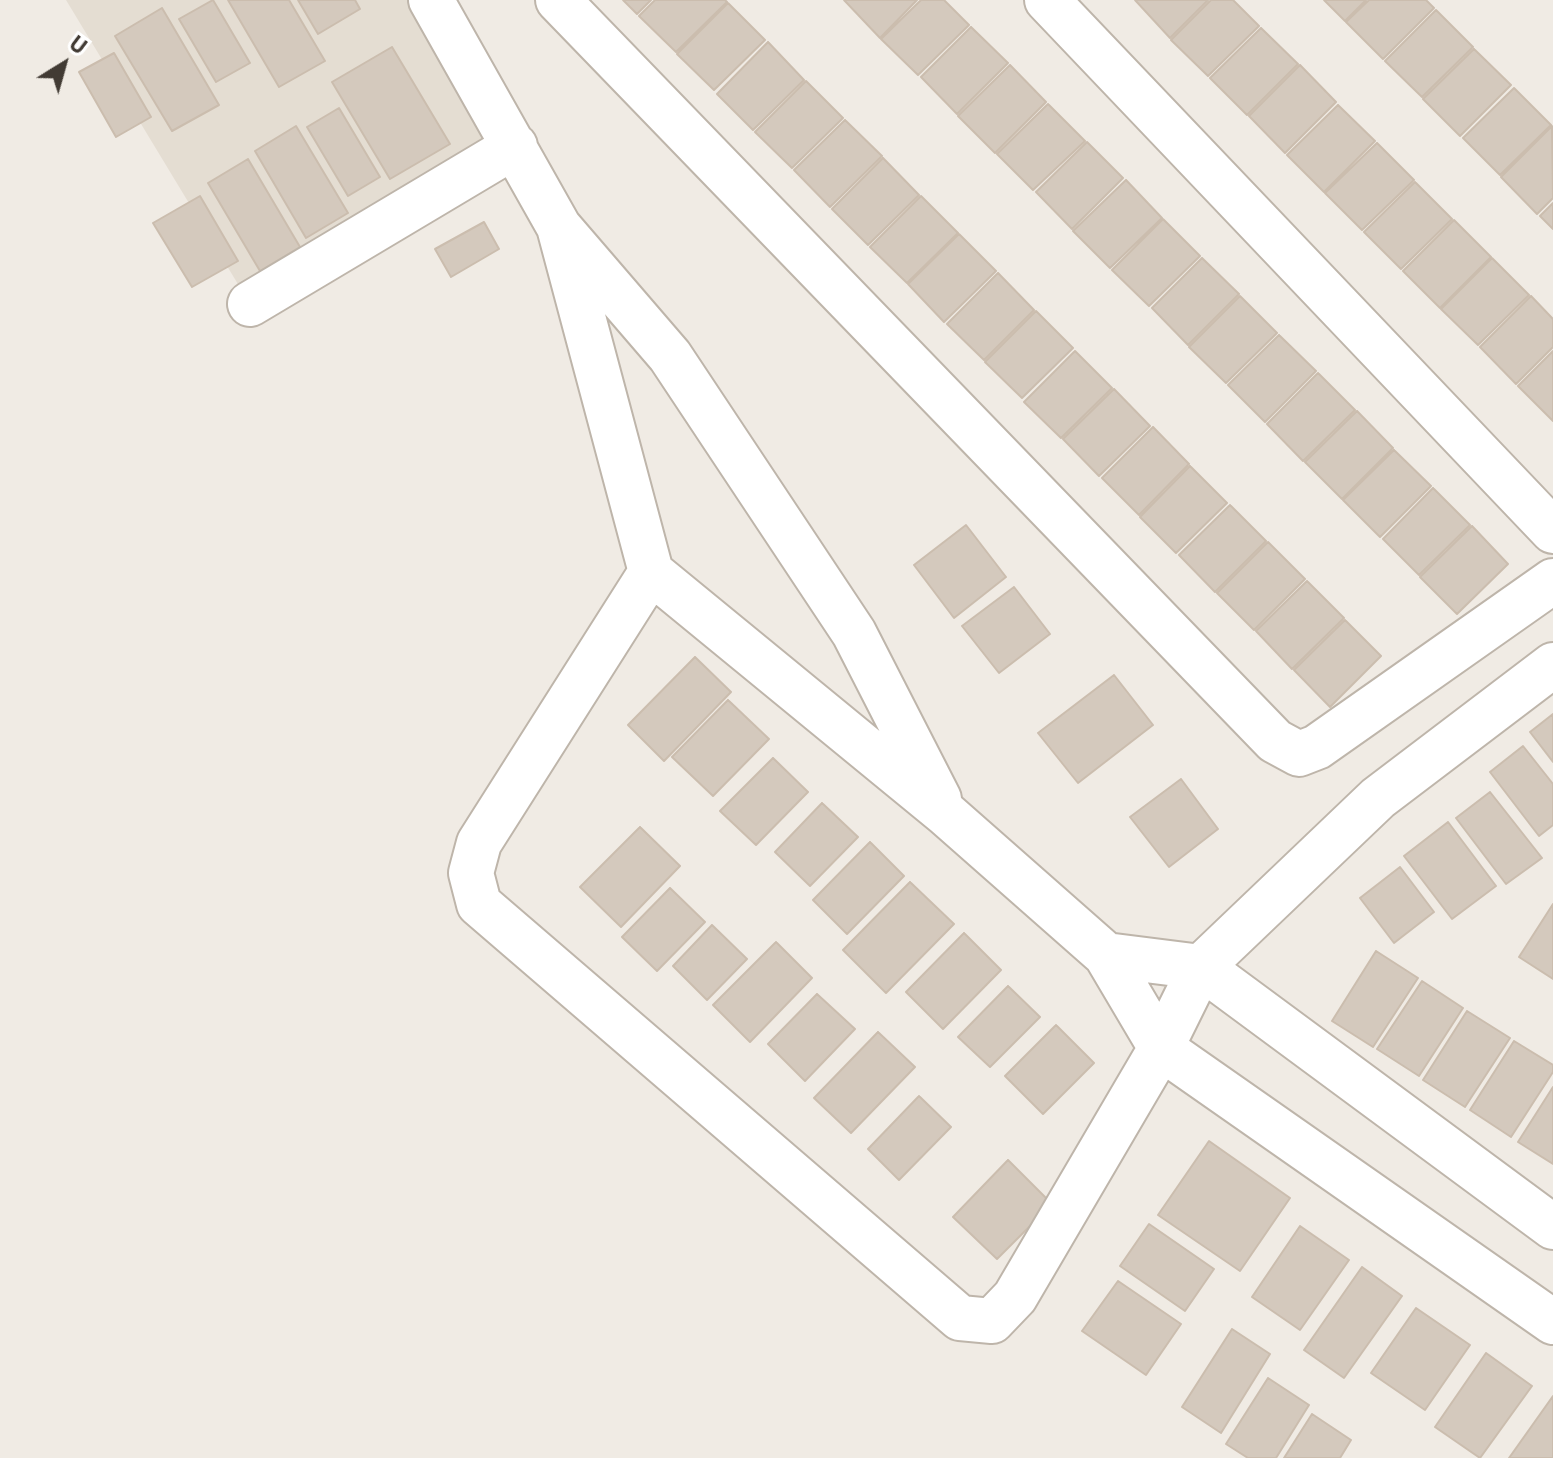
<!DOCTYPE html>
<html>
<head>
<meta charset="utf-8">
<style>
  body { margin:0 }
  #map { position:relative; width:1553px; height:1458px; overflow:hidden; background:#f0ebe4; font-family:"IBM Plex Sans",sans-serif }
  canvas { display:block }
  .north { position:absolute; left:24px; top:24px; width:80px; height:80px; -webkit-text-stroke:6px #fff; paint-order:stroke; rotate:37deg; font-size:22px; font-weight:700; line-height:32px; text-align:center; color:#423b34 }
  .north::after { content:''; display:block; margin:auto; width:28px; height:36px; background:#423b34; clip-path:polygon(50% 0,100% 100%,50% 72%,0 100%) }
</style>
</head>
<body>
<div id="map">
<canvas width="1553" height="1458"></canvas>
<div class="north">U</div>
</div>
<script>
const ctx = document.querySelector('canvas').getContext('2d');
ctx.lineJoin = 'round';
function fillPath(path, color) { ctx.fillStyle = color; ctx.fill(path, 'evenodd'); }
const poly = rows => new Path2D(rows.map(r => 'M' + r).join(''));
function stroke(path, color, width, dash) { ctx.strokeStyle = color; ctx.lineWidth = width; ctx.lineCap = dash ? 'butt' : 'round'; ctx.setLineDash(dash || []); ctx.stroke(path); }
fillPath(poly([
  [66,0,431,0,515,146,250,304]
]), '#e4ddd2');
const building = poly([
  [213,0,250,63,216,82,179,19,213,0],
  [228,0,289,0,325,61,279,87,228,0],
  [298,0,355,0,360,9,318,34,298,0],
  [623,0,651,0,637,14,623,0],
  [655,0,725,0,727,2,676,52,639,16,655,0],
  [844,0,917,0,880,38,844,0],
  [921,0,944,0,969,25,918,75,881,39,921,0],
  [1135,0,1208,0,1170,38,1135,0],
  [1211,0,1233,0,1259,26,1208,76,1171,40,1211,0],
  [1324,0,1366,0,1345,21,1324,0],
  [1369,0,1426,0,1434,8,1383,59,1346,22,1369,0],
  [728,3,765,40,714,90,677,54,728,3],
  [162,8,219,105,172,131,115,36,162,8],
  [1436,10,1473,47,1422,97,1385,61,1436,10],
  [971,27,1008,63,957,114,921,77,971,27],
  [1261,28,1298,64,1247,115,1210,78,1261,28],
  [768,42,804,80,753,130,717,94,768,42],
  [392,47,450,144,390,179,332,82,392,47],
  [1474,49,1511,85,1460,136,1423,99,1474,49],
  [114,53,151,117,116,137,79,72,114,53],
  [1010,65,1046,102,995,153,958,116,1010,65],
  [1300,65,1336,102,1285,153,1249,116,1300,65],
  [806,81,843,118,792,168,755,132,806,81],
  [1514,88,1551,125,1500,175,1463,138,1514,88],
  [1048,104,1085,141,1033,190,997,154,1048,104],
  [1338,105,1375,141,1324,192,1287,155,1338,105],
  [339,108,380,177,348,196,307,127,339,108],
  [845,120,882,156,830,207,794,170,845,120],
  [296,126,348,213,306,238,255,151,296,126],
  [1552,126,1553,198,1537,214,1501,177,1552,126],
  [1087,142,1123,178,1072,229,1036,192,1087,142],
  [1377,143,1414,180,1362,230,1325,193,1377,143],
  [883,158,919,195,868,245,832,209,883,158],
  [248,159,300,247,260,271,208,183,248,159],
  [1126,180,1162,218,1110,268,1073,231,1126,180],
  [1415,182,1452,219,1401,269,1364,232,1415,182],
  [200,196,238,261,192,287,153,223,200,196],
  [921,196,958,233,907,283,870,247,921,196],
  [1553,203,1553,229,1540,216,1553,203],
  [1163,219,1200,256,1149,306,1112,270,1163,219],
  [1454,220,1491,257,1440,308,1403,271,1454,220],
  [484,222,499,249,451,277,435,249,484,222],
  [959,234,996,271,944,322,908,284,959,234],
  [1202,258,1239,294,1188,345,1152,308,1202,258],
  [1492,258,1529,295,1478,345,1441,309,1492,258],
  [998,273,1034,310,984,360,947,324,998,273],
  [1240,296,1277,333,1226,383,1189,347,1240,296],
  [1531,296,1553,319,1553,347,1516,384,1480,347,1531,296],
  [1036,311,1073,348,1022,398,985,362,1036,311],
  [1279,335,1316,371,1265,422,1228,385,1279,335],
  [1075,351,1112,388,1061,438,1024,402,1075,351],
  [1553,351,1553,421,1518,386,1553,351],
  [1318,373,1355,410,1303,461,1267,424,1318,373],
  [1114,389,1150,426,1099,476,1063,439,1114,389],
  [1357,411,1393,448,1342,499,1305,462,1357,411],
  [1153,427,1189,464,1139,515,1102,478,1153,427],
  [1394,450,1431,486,1380,537,1343,500,1394,450],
  [1190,466,1227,503,1176,553,1140,517,1190,466],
  [1433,488,1470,525,1419,575,1383,539,1433,488],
  [1230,505,1266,541,1215,592,1179,555,1230,505],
  [966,525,1006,577,954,618,914,565,966,525],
  [1472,526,1508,564,1457,614,1420,577,1472,526],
  [1268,542,1305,579,1254,630,1217,593,1268,542],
  [1307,581,1344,618,1292,669,1256,631,1307,581],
  [1014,587,1050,634,999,673,962,626,1014,587],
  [1345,620,1381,656,1330,707,1294,670,1345,620],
  [695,657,731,692,664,761,628,725,695,657],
  [1114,675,1153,725,1078,783,1038,733,1114,675],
  [728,700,769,739,713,796,672,757,728,700],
  [1553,714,1553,762,1530,732,1553,714],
  [1523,746,1553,784,1553,825,1539,836,1490,772,1523,746],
  [773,758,808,792,756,845,720,811,773,758],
  [1181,779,1218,829,1169,867,1130,817,1181,779],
  [1490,792,1542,858,1506,884,1456,818,1490,792],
  [822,803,858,837,810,886,775,852,822,803],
  [1448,822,1496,886,1452,919,1404,856,1448,822],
  [640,827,680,866,621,927,580,887,640,827],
  [870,842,904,876,847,934,813,900,870,842],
  [1400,867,1434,912,1394,943,1360,898,1400,867],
  [910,882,954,924,886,993,843,950,910,882],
  [670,888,705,922,657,971,622,937,670,888],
  [1553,904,1553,979,1519,957,1553,904],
  [712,925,747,959,707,1000,673,966,712,925],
  [964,933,1001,970,943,1029,906,992,964,933],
  [776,942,812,978,750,1042,713,1005,776,942],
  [1376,951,1418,978,1373,1047,1332,1021,1376,951],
  [1422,981,1463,1008,1419,1076,1377,1049,1422,981],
  [1008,986,1040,1017,990,1067,958,1037,1008,986],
  [817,994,855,1029,805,1081,768,1044,817,994],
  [1467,1011,1510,1038,1465,1107,1423,1080,1467,1011],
  [1056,1025,1094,1063,1043,1114,1005,1076,1056,1025],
  [878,1032,915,1067,851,1133,814,1098,878,1032],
  [1514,1041,1553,1065,1553,1072,1511,1137,1470,1110,1514,1041],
  [1553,1087,1553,1164,1518,1142,1553,1087],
  [919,1096,951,1127,899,1180,868,1149,919,1096],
  [1209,1141,1290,1198,1240,1271,1158,1215,1209,1141],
  [1008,1160,1052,1204,997,1259,953,1217,1008,1160],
  [1149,1224,1214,1269,1185,1311,1120,1266,1149,1224],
  [1300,1226,1349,1260,1300,1330,1252,1297,1300,1226],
  [1362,1267,1402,1296,1344,1378,1304,1350,1362,1267],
  [1118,1281,1181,1324,1146,1375,1082,1331,1118,1281],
  [1416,1308,1470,1345,1425,1410,1371,1373,1416,1308],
  [1232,1329,1270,1354,1221,1433,1182,1407,1232,1329],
  [1486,1353,1532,1386,1480,1458,1435,1427,1486,1353],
  [1268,1378,1309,1405,1276,1458,1248,1458,1226,1444,1268,1378],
  [1553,1396,1553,1458,1509,1458,1553,1396],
  [1312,1414,1351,1440,1340,1458,1284,1458,1312,1414]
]);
fillPath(building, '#d4c9bd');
stroke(building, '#cbbdae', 2);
const minor = poly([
  [431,0,559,227,670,356,854,633,939,799],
  [558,0,1275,741,1299,754,1317,747,1553,581],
  [1047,0,1553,531],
  [559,227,651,572,946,814,1106,955,1161,1048,1553,1322],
  [250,304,515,146],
  [651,572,479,843,471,873,479,904,960,1318,992,1321,1015,1297,1161,1048,1201,967,1378,798,1553,665],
  [1106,955,1201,967,1553,1227]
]);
stroke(minor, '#beb5aa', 48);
stroke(minor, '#fff', 44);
</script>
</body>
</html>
